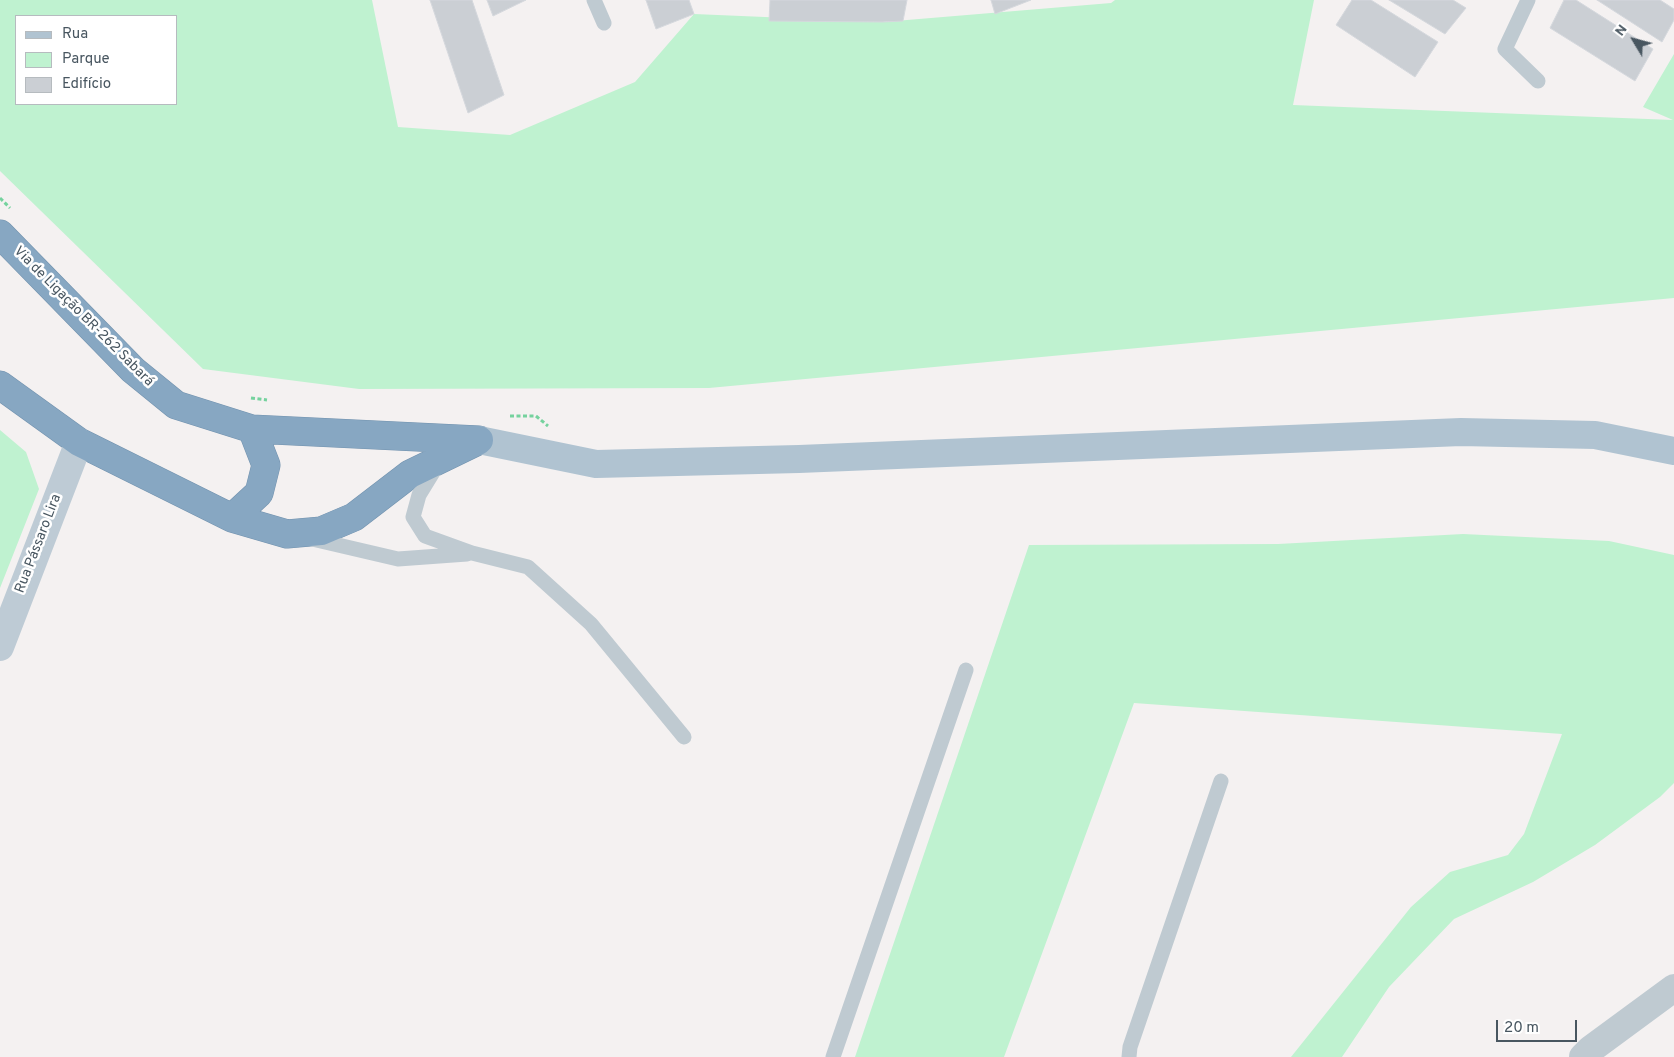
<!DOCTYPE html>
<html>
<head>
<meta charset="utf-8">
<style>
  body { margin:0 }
  #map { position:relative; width:1674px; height:1057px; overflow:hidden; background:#f4f1f1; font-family:Overpass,sans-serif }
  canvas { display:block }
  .legend { position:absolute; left:15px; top:15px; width:162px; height:90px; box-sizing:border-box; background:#fff; border:1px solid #b6bbbf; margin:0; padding:6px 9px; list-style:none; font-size:15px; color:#485660 }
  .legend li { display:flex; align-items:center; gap:10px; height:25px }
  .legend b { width:25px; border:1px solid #b6bbbf }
  .north { position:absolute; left:1609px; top:15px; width:50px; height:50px; -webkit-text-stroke:4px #fff; paint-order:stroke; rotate:307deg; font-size:14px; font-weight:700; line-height:20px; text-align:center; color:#485660 }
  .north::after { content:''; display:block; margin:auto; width:18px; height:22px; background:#485660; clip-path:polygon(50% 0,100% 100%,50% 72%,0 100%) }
  .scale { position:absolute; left:1496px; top:1020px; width:81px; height:22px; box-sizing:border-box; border:2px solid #485660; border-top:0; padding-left:6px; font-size:15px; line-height:18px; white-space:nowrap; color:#485660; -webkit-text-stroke:4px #fff; paint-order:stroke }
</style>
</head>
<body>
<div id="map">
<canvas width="1674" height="1057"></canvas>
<ul class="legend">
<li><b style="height:6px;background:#b0c3d1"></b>Rua</li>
<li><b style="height:14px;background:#bff2d0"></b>Parque</li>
<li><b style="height:14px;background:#cbcfd4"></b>Edifício</li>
</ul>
<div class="north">N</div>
<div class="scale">20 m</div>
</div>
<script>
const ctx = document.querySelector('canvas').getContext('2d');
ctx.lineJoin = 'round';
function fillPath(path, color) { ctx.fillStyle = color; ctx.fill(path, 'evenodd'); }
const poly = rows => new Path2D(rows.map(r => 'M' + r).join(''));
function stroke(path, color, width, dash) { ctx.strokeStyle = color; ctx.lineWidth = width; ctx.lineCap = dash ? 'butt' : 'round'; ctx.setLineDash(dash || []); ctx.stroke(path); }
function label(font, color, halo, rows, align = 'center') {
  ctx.font = font + ' Overpass,sans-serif'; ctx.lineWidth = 5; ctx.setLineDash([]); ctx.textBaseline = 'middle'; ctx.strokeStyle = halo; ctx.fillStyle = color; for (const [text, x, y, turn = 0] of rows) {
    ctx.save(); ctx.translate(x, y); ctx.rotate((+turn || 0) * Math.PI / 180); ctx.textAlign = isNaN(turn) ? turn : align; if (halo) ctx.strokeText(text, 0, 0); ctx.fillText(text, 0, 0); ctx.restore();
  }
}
fillPath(poly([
  [0,0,372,0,398,127,510,135,635,82,694,14,883,22,1111,3,1115,0,1314,0,1293,105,1673,120,1643,107,1674,54,1674,298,709,388,359,389,203,369,0,171],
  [16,16,176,16,176,104,16,104],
  [0,430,26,452,39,489,0,588],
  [1463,534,1609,541,1674,555,1674,783,1660,797,1595,845,1533,882,1454,919,1389,987,1342,1057,1291,1057,1411,907,1450,872,1508,855,1524,834,1562,734,1134,703,1004,1057,855,1057,1029,545,1278,544]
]), '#bff2d0');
const building = poly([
  [430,0,472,0,504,95,468,113,430,0],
  [487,0,526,0,493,16,487,0],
  [646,0,689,0,694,14,656,29,646,0],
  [770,0,907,0,903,21,882,22,769,21,770,0],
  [991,0,1031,0,995,14,991,0],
  [1352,0,1371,0,1438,42,1415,77,1336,25,1352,0],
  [1389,0,1453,0,1466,8,1445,34,1389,0],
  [1564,0,1576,0,1653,49,1635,81,1550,28,1564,0],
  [1597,0,1660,0,1674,9,1674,20,1662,42,1597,0]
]);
fillPath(building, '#cbcfd4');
stroke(building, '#d5d8dd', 1);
const highway = poly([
  [0,234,133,370,176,405,252,429,479,440],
  [0,385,79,442,232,518,287,534,321,531,354,517,410,474,478,441],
  [232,518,259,493,266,465,252,429]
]);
stroke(highway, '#7292ae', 29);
stroke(poly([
  [0,198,10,208],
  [251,398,267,400],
  [510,416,536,416,548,426]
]), '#75d29e', 3, [4, 2.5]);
stroke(poly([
  [594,0,604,23],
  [1528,0,1505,49,1538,81],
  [438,464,419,495,413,517,425,536,472,553,528,567,591,624,684,737],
  [308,538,398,559,467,554],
  [833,1057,966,670],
  [1129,1057,1130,1047,1221,781]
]), '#bfcad1', 15);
stroke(poly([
  [1583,1057,1591,1049,1674,988]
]), '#bfcad1', 28);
stroke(poly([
  [0,647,79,442]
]), '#becbd5', 28);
stroke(poly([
  [479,440,596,464,799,459,1461,432,1595,435,1674,451]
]), '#b0c3d1', 28);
stroke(highway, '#87a7c2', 28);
label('14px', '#485660', '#fff', [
  ["Via de Ligação BR-262 Sabará",83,317,45],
  ["Rua Pássaro Lira",39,544,-69]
]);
</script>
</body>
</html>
